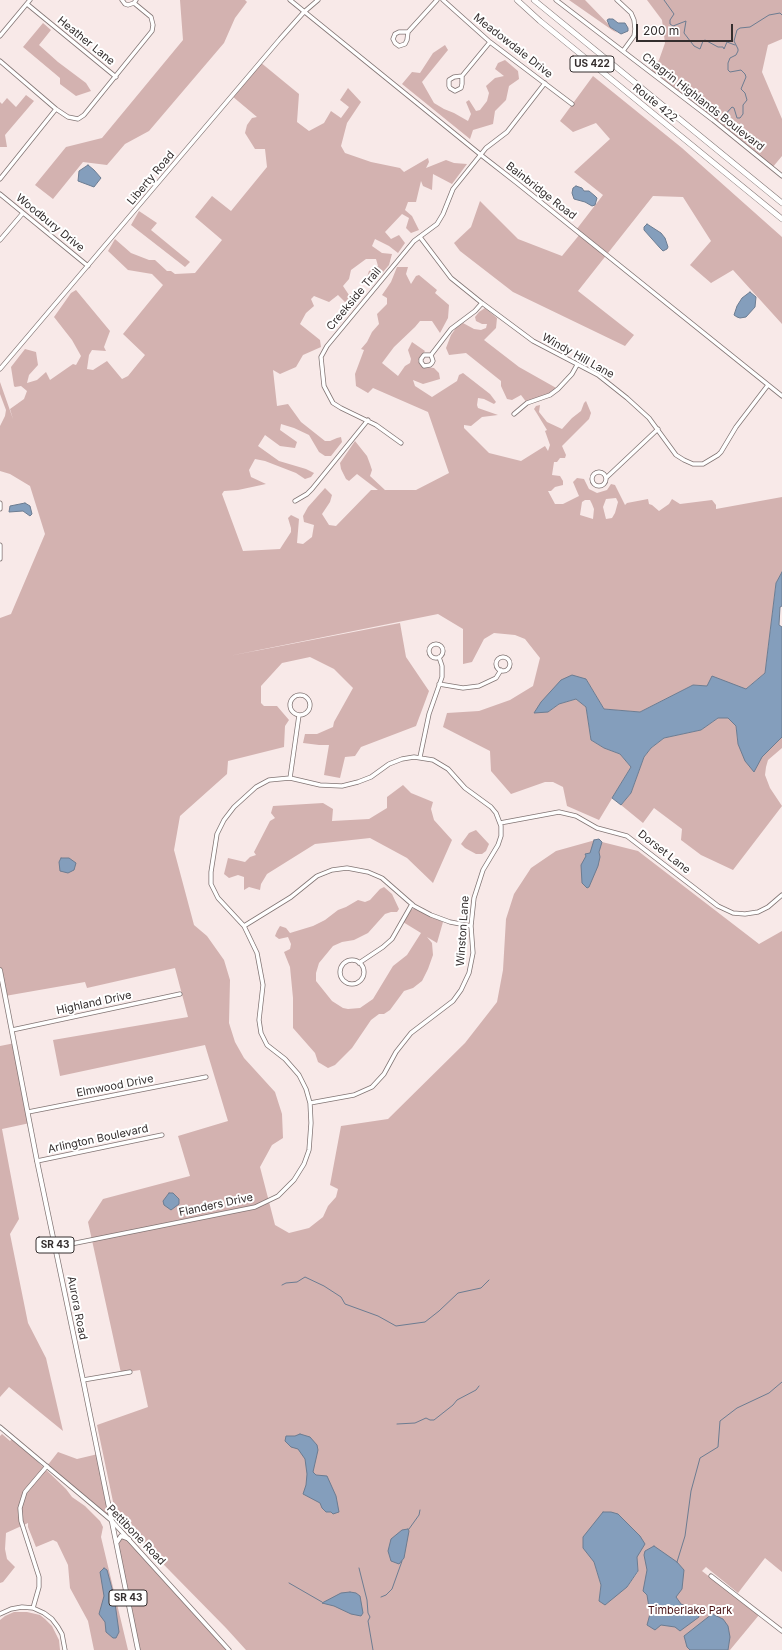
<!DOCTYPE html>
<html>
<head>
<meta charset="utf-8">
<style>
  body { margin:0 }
  #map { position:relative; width:782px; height:1650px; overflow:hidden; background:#f8e9e8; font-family:Inter,sans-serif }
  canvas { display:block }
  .scale { position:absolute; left:636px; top:24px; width:97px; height:18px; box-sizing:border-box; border:2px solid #342e2e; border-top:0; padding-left:5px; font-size:12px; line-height:14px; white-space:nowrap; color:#342e2e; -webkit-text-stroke:3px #fff; paint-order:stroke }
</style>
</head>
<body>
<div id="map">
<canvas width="782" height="1650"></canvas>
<div class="scale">200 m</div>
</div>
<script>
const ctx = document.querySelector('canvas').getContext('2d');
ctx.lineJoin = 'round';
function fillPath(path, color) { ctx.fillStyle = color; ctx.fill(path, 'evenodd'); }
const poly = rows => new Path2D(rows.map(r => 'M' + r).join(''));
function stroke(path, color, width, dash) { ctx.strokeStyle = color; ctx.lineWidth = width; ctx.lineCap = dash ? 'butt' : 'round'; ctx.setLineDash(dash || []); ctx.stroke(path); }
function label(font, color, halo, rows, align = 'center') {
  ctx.font = font + ' Inter,sans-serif'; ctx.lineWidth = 4; ctx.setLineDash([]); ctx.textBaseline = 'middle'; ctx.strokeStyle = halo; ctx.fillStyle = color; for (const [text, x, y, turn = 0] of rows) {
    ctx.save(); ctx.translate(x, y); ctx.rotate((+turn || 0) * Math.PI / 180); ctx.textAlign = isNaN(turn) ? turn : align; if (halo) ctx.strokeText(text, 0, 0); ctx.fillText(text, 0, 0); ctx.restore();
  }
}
fillPath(poly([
  [180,0,245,0,247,2,235,18,224,43,149,131,125,144,107,165,83,162,53,199,35,185,66,147,102,138,183,40],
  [569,0,585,0,617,33,612,30],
  [647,0,782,0,782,39,768,45,762,72,782,119,782,156,772,168,650,72,659,60,665,43,662,20],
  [43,23,51,30,39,45,58,62,86,83,91,91,76,96,60,84,60,78,23,47],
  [445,45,448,50,422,82,434,103,444,109,454,113,468,121,471,114,466,102,469,100,476,111,480,110,487,101,489,93,486,86,495,78,504,76,495,69,498,63,505,60,518,71,519,79,509,86,506,100,495,111,493,124,473,130,470,139,402,84,412,72,420,73,433,53],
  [260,62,299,94,297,122,309,131,324,123,331,111,341,118,349,107,340,100,348,88,361,102,347,123,341,146,345,153,371,162,400,168,404,172,428,158,429,162,426,168,446,160,454,163,467,164,452,184,433,174,432,190,423,186,421,181,416,202,408,202,405,210,412,216,419,230,411,233,406,228,409,218,402,214,385,232,391,239,399,235,405,243,398,253,389,246,375,239,372,246,382,253,392,254,389,265,378,278,368,284,367,277,369,271,378,266,376,259,366,259,351,270,349,279,343,286,349,295,350,301,345,302,338,295,329,302,314,296,311,299,314,306,306,313,300,324,320,340,321,347,303,355,296,367,280,374,273,370,277,406,288,404,301,422,325,441,330,441,337,438,341,437,342,442,331,456,325,456,319,452,309,435,294,428,281,424,280,430,297,442,295,448,280,446,265,435,258,446,279,461,306,469,314,473,311,477,305,479,296,473,265,461,255,459,249,470,251,477,266,484,238,490,224,491,222,494,243,551,280,549,291,532,291,528,288,518,291,515,299,519,297,543,303,544,312,537,314,525,304,522,303,516,308,507,325,488,332,495,330,502,322,514,329,525,336,526,371,490,378,490,357,474,349,481,346,479,341,469,340,463,355,441,367,456,370,464,372,470,370,476,385,490,416,490,449,473,428,412,373,388,368,393,356,386,355,374,364,350,361,349,367,342,372,332,379,324,377,314,387,304,387,298,382,295,391,282,397,267,408,267,406,274,411,284,416,276,419,275,437,290,435,293,449,305,448,318,440,333,432,321,420,321,415,327,394,347,382,363,398,376,405,366,410,363,411,359,408,350,412,342,425,351,418,361,424,367,434,368,439,373,440,379,423,384,413,380,415,386,432,397,457,381,459,375,463,373,490,394,496,402,494,404,484,399,478,398,477,405,478,408,498,415,482,417,471,426,464,425,464,428,489,453,521,461,545,446,548,451,550,445,545,431,547,430,536,412,534,409,536,406,540,405,539,412,547,422,562,429,572,418,581,411,584,403,586,401,591,413,589,419,562,446,566,455,565,458,560,458,557,462,554,462,552,475,560,476,563,481,563,485,555,487,551,491,548,491,555,504,563,504,579,496,573,482,577,478,584,479,589,489,597,493,607,490,611,484,615,485,625,505,627,503,648,499,649,504,652,505,659,511,669,504,672,499,680,504,712,500,716,505,716,509,782,497,782,572,776,583,765,673,746,689,693,685,640,712,604,709,586,679,548,712,559,704,576,699,586,707,591,740,604,748,620,754,631,767,599,820,567,806,563,787,553,782,545,782,511,794,491,771,490,751,443,727,447,713,479,711,510,700,533,686,540,658,525,639,515,635,494,633,484,639,472,662,463,664,463,629,438,614,229,656,400,623,406,657,429,691,416,726,361,747,355,756,345,757,340,778,324,775,329,745,319,745,303,743,305,734,317,734,333,727,334,722,353,688,334,669,310,657,282,663,261,686,261,703,264,706,277,706,289,720,285,726,284,747,228,761,227,774,180,816,174,850,194,925,207,936,224,960,230,980,229,1023,235,1042,244,1058,275,1092,282,1114,283,1138,272,1145,260,1167,275,1225,289,1233,309,1228,323,1217,328,1206,336,1197,338,1189,330,1185,341,1126,388,1119,465,1043,497,1002,503,970,506,919,514,894,531,868,556,851,599,839,602,842,638,851,759,944,782,931,782,1572,765,1558,738,1593,706,1567,702,1571,759,1615,730,1650,246,1650,226,1628,116,1516,97,1425,148,1407,140,1370,121,1373,88,1222,103,1199,190,1176,178,1136,228,1121,205,1045,60,1076,53,1040,188,1017,175,968,87,988,85,982,5,996,0,970,0,618,11,614,45,534,30,486,10,474,0,471,0,426,5,416,6,410,0,394,0,382,13,419,10,409,24,399,27,391,21,386,15,387,14,386,11,367,25,349,36,352,38,365,29,375,27,383,37,380,46,372,50,380,73,364,76,365,81,356,72,340,54,317,71,293,76,290,110,331,104,347,106,351,92,350,89,355,87,369,93,370,107,361,122,379,128,376,145,355,123,334,163,285,152,274,128,270,108,251,115,239,131,253,149,260,155,260,167,271,171,271,175,274,195,273,222,240,195,217,212,196,231,211,267,167,265,149,255,149,245,133,247,125,252,118,257,117,232,96],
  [616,498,618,502,615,513,612,518,606,519,603,507,606,499],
  [585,500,590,500,592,504,594,509,593,519,580,515,582,502],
  [637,1557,638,1572,627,1587,599,1601,601,1585,594,1562],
  [593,76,682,148,782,237,782,324,733,270,711,283,690,265,711,241,683,197,653,196,578,291,634,335,625,346,513,292,460,251,454,243,471,227,480,201,518,239,562,256,580,234,576,230,603,195,574,172,610,139,596,123,573,132,560,121],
  [26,95,34,101,5,135,7,147,0,147,0,102,2,104,7,98,16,107],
  [139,211,157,223,151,230,190,262,185,267,131,225],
  [485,308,497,318,496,328,484,340,519,367,558,389,550,395,527,403,521,395,512,400,507,399,501,386,501,381,466,353,449,355,446,348,451,335,456,328,463,323,474,329,481,330,486,328,487,324,482,324,476,321,475,317,479,312],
  [718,718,728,718,736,726,738,744,762,757,782,737,782,748,768,760,766,767,765,775,770,788,782,806,733,870,701,855,681,840,682,829,654,808,643,823,621,805,631,793,644,757,651,748,664,738,701,730],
  [403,785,411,793,433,802,431,809,434,820,452,840,433,883,407,858,370,838,315,844,267,874,261,884,260,890,249,887,244,890,244,877,238,875,229,878,224,874,228,858,245,862,250,857,256,855,254,852,270,821,275,818,271,813,273,806,323,803,333,809,332,821,369,819,387,808,387,797],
  [476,830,489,844,486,851,482,854,476,854,465,848,461,844,469,833],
  [384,887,392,894,399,909,397,912,391,912,385,914,368,933,354,940,342,942,333,946,319,963,316,973,316,981,332,1001,343,1008,348,1009,360,1008,373,999,393,966,407,955,421,933,403,922,410,910,416,908,443,922,437,943,427,937,432,943,433,955,428,969,422,981,413,988,404,991,390,1010,384,1014,379,1014,371,1020,352,1048,335,1065,328,1068,318,1062,315,1053,293,1028,293,998,290,967,284,952,290,949,291,944,288,937,279,939,275,936,277,931,280,926,286,928,290,933,313,926,325,920,338,910,346,907,358,900,365,902,370,900,380,889],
  [15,1043,30,1123,2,1129,19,1219,10,1234,28,1323,46,1358,63,1431,9,1387,0,1397,0,1046],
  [2,1434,10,1441,13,1438,66,1489,72,1497,85,1506,100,1521,103,1527,101,1537,128,1650,94,1650,88,1621,70,1588,68,1565,57,1542,53,1540,36,1547,28,1527,28,1523,6,1533,5,1549,7,1559,15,1567,3,1582,0,1583,0,1436],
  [58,1452,77,1459,98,1454,112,1521,47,1466],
  [125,1536,229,1650,138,1650,117,1547,119,1538],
  [14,1612,27,1612,40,1615,45,1619,52,1626,59,1640,60,1650,0,1650,0,1620,5,1616]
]), '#d3b2b0');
const water = poly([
  [609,19,613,19,618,23,625,23,628,28,628,31,621,34,610,27,607,20,609,19],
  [88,165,94,170,101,178,94,187,78,181,79,171,88,165],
  [576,186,582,188,584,191,589,191,595,196,597,198,595,205,592,206,585,202,574,199,572,193,573,188,576,186],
  [647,224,661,233,665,238,668,247,667,249,663,251,660,248,644,230,644,227,647,224],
  [750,292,756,297,755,307,746,317,740,318,737,317,734,315,737,306,742,298,750,292],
  [25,503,30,506,32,514,30,516,23,511,9,512,10,506,25,503],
  [782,572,782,606,780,607,779,625,782,627,782,737,762,757,754,772,745,761,738,744,736,726,728,718,718,718,701,730,664,738,651,748,644,757,631,793,621,805,612,798,631,767,620,754,604,748,591,740,586,707,576,699,559,704,548,712,534,713,541,702,561,680,572,675,586,679,604,709,640,712,693,685,707,686,712,676,746,689,765,673,776,583,782,572],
  [594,840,599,839,602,842,599,852,600,857,598,866,589,887,587,888,582,883,581,865,586,856,585,854,590,853,594,840],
  [61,858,69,858,76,863,74,870,68,873,60,871,59,862,61,858],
  [169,1193,173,1193,179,1199,179,1204,171,1210,164,1205,163,1201,169,1193],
  [300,1434,310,1437,317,1445,318,1450,313,1472,316,1475,327,1476,336,1496,339,1512,333,1514,331,1512,326,1512,322,1508,320,1503,303,1494,306,1485,307,1474,305,1459,298,1449,291,1447,285,1441,286,1436,295,1436,300,1434],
  [603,1512,611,1512,618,1514,640,1536,645,1544,637,1557,638,1571,627,1587,605,1605,599,1601,601,1585,594,1562,583,1548,583,1537,603,1512],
  [408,1529,409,1531,404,1558,399,1564,391,1561,388,1551,391,1539,402,1530,408,1529],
  [654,1546,677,1562,684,1570,682,1589,676,1597,681,1604,697,1611,699,1617,680,1631,675,1627,661,1625,655,1630,647,1625,650,1614,647,1595,643,1591,647,1570,644,1555,645,1551,654,1546],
  [104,1568,107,1570,114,1596,119,1632,116,1638,113,1638,106,1632,105,1622,99,1614,104,1596,100,1572,104,1568],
  [350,1592,356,1593,360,1596,363,1613,361,1616,351,1614,334,1606,322,1603,341,1593,350,1592],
  [712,1614,723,1619,728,1626,730,1637,728,1650,690,1650,687,1647,684,1636,712,1614]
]);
fillPath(water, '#849ebc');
stroke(water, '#6c7c91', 1);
stroke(poly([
  [664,0,674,14,670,20,670,24,673,26,686,21,684,33,694,46,700,49,703,41,705,40,718,47,723,47,724,49,727,42,735,45],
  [724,116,732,107,734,108,737,118,740,118,743,114,743,105,747,100,745,93,741,89,746,77,745,74,741,70,730,72,728,70,728,63,730,58,736,55,738,51,738,49,734,41,737,30,740,28,750,27,769,15,780,13,782,15],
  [282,1285,286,1283,297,1282,305,1277,324,1286,341,1297,345,1304,378,1316,396,1326,425,1322,439,1311,458,1293,481,1288,489,1280],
  [397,1424,415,1423,426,1418,430,1420,434,1420,453,1405,457,1400,476,1390,479,1386],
  [409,1529,419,1515,420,1510],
  [677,1562,685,1536,691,1491,700,1458,718,1447,720,1421,737,1408,769,1393,782,1382],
  [359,1568,367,1600,368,1613,370,1617,368,1621,373,1650],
  [289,1583,322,1602],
  [381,1597,386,1595,392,1589,402,1561]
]), '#6c7c91', 1);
const minor = poly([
  [122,0,125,4,128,5,134,3,136,0],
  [290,0,481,155,517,183,782,396],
  [443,0,490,42,572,104],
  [556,0,713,120,782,176],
  [617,0,631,13,634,20,635,29,634,36,623,51],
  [27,4,116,77],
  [408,32,399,32,395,34,393,39,395,43,399,46,405,44,407,40,408,32,437,0],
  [0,36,30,0],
  [0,61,56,109,68,117,78,119,84,115,152,31,153,25,151,17,134,3],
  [462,76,462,84,461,88,455,91,450,88,449,86,449,80,454,77,462,76,490,42],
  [0,179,56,109],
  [0,194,88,266],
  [420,237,451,278,482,303,533,341,598,375,627,398,649,418,676,455,684,460,693,464,703,464,718,455,721,452,736,427,768,385],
  [0,240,23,213],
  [431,355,424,355,421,359,421,362,424,366,430,365,432,363,433,361,431,355,451,329,475,311,482,303],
  [0,369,280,39,304,12,318,0],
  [514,414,527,403,550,395,558,389,572,374,577,365],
  [401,443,376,425,341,408,333,403,324,386,321,357,327,346,414,241,437,224,443,214,453,189,486,148,507,132,545,83],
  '592 479a7 7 0 1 1 14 0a7 7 0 1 1-14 0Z',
  [607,477,658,429],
  [295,501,307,494,312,489,368,420],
  [0,503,0,509],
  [0,545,0,559],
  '429 651a7 7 0 1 1 14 0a7 7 0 1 1-14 0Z',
  '496 664a7 7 0 1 1 14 0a7 7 0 1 1-14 0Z',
  [439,684,463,688,479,686,496,678,501,670],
  '290 705a10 10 0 1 1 20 0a10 10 0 1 1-20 0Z',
  [420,757,429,714,442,677,442,666,439,657],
  [290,778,299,715],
  [500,823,559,812,576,816,597,828,627,836,718,906,733,913,745,914,758,912,768,907,782,895],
  [244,926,291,897,317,876,332,870,347,868,368,872,382,878,414,906,431,915,450,922,471,926],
  '340 972a12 12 0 1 1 24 0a12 12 0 1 1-24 0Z',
  [359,963,383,947,392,939,412,904],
  [12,1030,180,994],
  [28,1112,206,1077],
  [37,1161,162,1135],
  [56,1247,255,1207,278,1196,294,1180,304,1164,309,1150,311,1123,310,1103,306,1089,299,1075,285,1059,267,1045,261,1033,259,1020,263,985,257,953,244,926,218,898,211,884,211,872,217,834,224,820,234,807,256,787,269,780,290,778,320,785,342,786,358,782,371,777,389,764,402,759,414,757,433,760,448,769,465,788,491,807,496,813,501,826,501,836,498,845,483,870,474,898,471,926,473,953,469,973,461,990,453,1001,411,1033,396,1052,384,1074,372,1087,354,1095,310,1103],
  [83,1380,130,1372],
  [0,1427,112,1521,229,1650],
  [711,1576,782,1631],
  [33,1608,39,1587,39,1577,21,1521,20,1508,25,1492,47,1466],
  [0,1614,11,1609,22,1607,33,1608,44,1613,52,1619,58,1627,62,1634,65,1650]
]);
const major = poly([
  [0,970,37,1161,83,1380,138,1650],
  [117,1542,121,1536,129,1539]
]);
const highway = poly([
  [517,0,540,21,782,219],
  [534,0,782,203]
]);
stroke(minor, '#827574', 5);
stroke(major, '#827574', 5.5);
stroke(highway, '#827574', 6);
stroke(minor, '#fff', 3.5);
stroke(major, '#fff', 4);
stroke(highway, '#fff', 5);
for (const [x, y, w] of [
  [592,64,44],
  [55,1245,38],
  [128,1598,38]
]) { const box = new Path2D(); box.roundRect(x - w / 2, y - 8, w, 16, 3); ctx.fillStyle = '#fff'; ctx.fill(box); stroke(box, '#342e2e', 1); }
label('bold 10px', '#342e2e', null, [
  ["US 422",592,64],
  ["SR 43",55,1245],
  ["SR 43",128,1598]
]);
label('11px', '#342e2e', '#fff', [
  ["Heather Lane",86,41,39],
  ["Meadowdale Drive",513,46,38],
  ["Chagrin Highlands Boulevard",703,102,38],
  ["Route 422",655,103,39],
  ["Liberty Road",151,178,-50],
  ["Bainbridge Road",541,191,38],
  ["Woodbury Drive",50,223,39],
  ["Creekside Trail",354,299,-50],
  ["Windy Hill Lane",578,356,29],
  ["Dorset Lane",664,852,38],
  ["Winston Lane",463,931,-86],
  ["Highland Drive",94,1003,-12],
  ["Elmwood Drive",115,1086,-11],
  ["Arlington Boulevard",98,1139,-12],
  ["Flanders Drive",216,1205,-12],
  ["Aurora Road",77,1308,79],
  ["Pettibone Road",136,1535,46]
]);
label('11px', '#4c1517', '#fff', [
  ["Timberlake Park",690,1611]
]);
</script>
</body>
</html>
